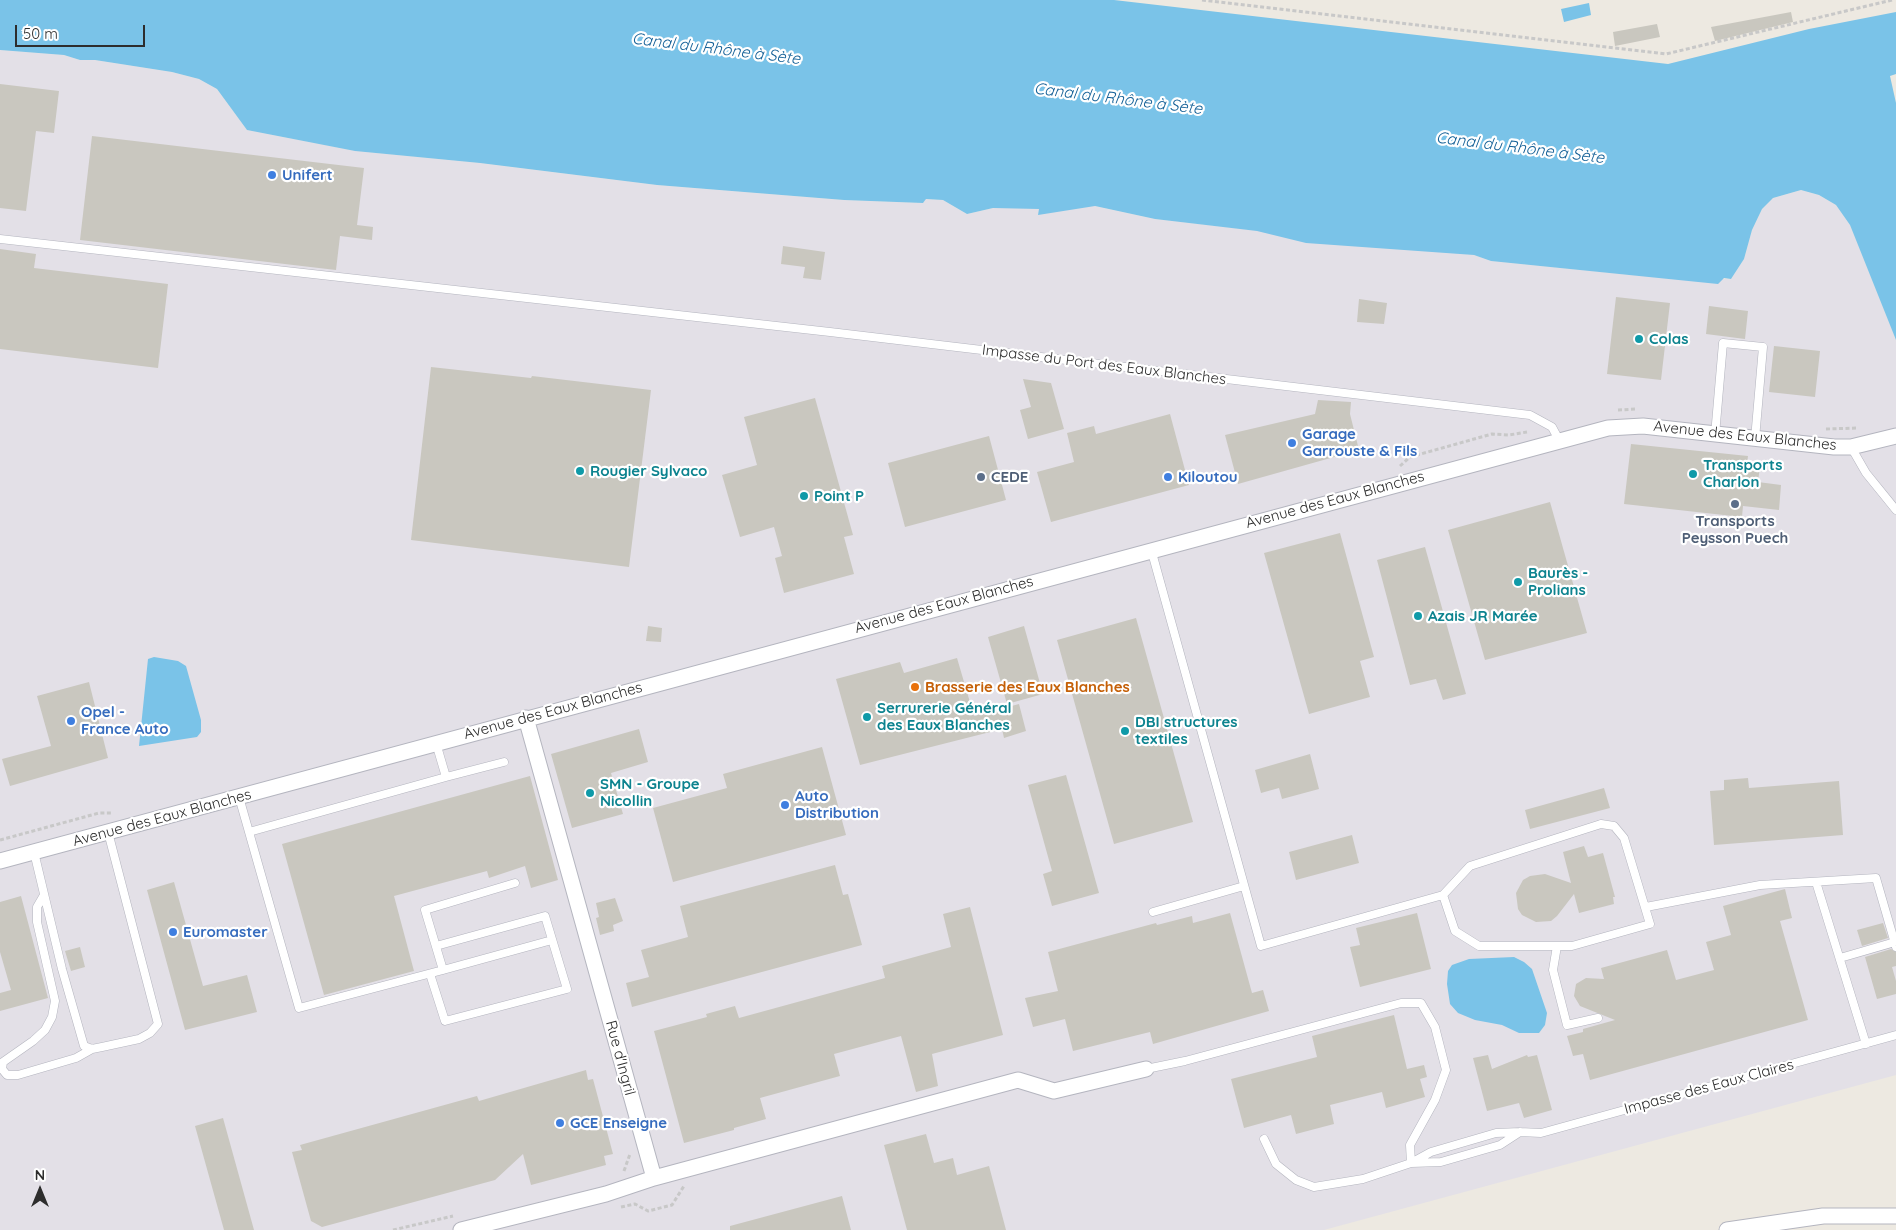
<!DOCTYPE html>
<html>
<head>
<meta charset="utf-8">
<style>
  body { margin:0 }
  #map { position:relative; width:1896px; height:1230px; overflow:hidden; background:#ede9e1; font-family:Quicksand,sans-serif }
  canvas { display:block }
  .north { position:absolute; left:15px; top:1165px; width:50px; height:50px; -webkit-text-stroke:4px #fff; paint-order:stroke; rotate:0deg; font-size:14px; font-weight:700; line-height:20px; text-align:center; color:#2d2d2d }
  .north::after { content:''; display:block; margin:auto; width:18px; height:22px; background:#2d2d2d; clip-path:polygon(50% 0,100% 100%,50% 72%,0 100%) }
  .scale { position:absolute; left:15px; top:25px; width:130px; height:22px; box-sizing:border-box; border:2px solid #2d2d2d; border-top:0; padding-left:6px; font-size:15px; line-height:18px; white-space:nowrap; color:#2d2d2d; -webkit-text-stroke:4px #fff; paint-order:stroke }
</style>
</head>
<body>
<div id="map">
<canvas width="1896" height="1230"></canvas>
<div class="north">N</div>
<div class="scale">50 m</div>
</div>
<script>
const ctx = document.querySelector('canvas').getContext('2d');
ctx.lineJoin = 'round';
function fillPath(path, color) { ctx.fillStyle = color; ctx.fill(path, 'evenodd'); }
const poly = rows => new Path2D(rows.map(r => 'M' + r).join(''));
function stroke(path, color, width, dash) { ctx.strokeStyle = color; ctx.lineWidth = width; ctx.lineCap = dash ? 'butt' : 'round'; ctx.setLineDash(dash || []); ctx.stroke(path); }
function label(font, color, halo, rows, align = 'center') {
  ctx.font = font + ' Quicksand,sans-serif'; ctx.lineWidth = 4.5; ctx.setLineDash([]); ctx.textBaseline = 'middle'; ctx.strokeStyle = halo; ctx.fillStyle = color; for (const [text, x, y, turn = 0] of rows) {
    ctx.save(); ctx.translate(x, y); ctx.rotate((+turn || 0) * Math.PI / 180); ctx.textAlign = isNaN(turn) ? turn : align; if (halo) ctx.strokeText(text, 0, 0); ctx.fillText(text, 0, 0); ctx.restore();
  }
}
fillPath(poly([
  [0,50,64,55,80,60,95,60,172,72,199,79,217,89,247,130,356,151,480,163,657,185,844,200,923,203,926,199,943,200,967,214,993,208,1095,206,1155,219,1474,255,1491,261,1632,275,1731,279,1744,259,1752,230,1762,209,1773,198,1801,190,1819,195,1836,205,1850,225,1896,340,1896,1075,1324,1230,0,1230]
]), '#e3e0e7');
fillPath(poly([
  [0,0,1114,0,1668,64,1809,29,1896,12,1896,74,1890,76,1896,103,1896,340,1850,225,1836,205,1819,195,1801,190,1773,198,1762,209,1752,230,1744,259,1731,279,1724,278,1718,284,1491,261,1474,255,1306,243,1257,231,1155,219,1095,206,1038,215,1039,209,993,208,967,214,943,200,926,199,923,203,844,200,657,185,480,163,355,151,247,130,217,89,199,79,172,72,95,60,80,60,64,55,0,50],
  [1589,3,1591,15,1564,22,1561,9],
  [154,657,178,661,186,666,201,720,201,732,197,737,139,746,148,659],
  [1514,957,1524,962,1532,969,1547,1013,1545,1025,1539,1033,1519,1033,1502,1025,1475,1020,1458,1013,1450,1004,1447,984,1448,971,1452,965,1469,959]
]), '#7ac3e8');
fillPath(poly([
  [1791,12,1793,22,1715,41,1711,27],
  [1657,24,1660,37,1615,46,1613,32],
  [0,84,59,91,54,133,36,131,26,211,0,208],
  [92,136,364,168,357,225,373,227,372,240,340,236,336,270,80,240],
  [783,246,825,252,821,280,803,278,805,267,781,264],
  [0,249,36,254,34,268,168,284,158,368,0,349],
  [1616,297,1670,303,1661,380,1607,374],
  [1359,299,1387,303,1384,324,1357,322],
  [1709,306,1748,311,1745,339,1706,334],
  [1774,346,1820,351,1815,397,1769,392],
  [431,367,531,378,532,376,651,390,629,567,411,540],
  [1023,379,1051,383,1064,429,1028,439,1020,410,1031,407],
  [815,398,853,535,844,537,854,574,784,593,775,558,782,556,774,527,740,537,722,475,757,465,744,417],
  [1318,400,1351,402,1350,414,1359,450,1238,484,1225,435,1315,414],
  [1170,414,1189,485,1051,522,1037,472,1074,462,1067,433,1094,426,1096,434],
  [989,436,1006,500,905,527,888,463],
  [1631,444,1748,456,1747,464,1760,466,1758,482,1781,485,1779,510,1743,506,1742,517,1624,504],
  [1550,502,1587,633,1485,660,1448,530],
  [1340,533,1374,657,1360,661,1370,697,1309,714,1264,553],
  [1425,547,1466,694,1443,700,1436,679,1410,685,1377,560],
  [1136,618,1193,822,1114,844,1057,640],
  [648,626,662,628,661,642,646,641],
  [1024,626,1043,694,1007,704,988,637],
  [957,658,974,716,1019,704,1026,731,1004,738,1002,729,860,765,836,679,900,662,904,673],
  [89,682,108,758,10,786,2,759,51,746,37,696],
  [639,729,648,762,611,773,623,814,572,828,551,754],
  [822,747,846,835,673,882,653,808,727,788,723,774],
  [1310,754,1319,789,1282,799,1279,788,1261,793,1255,770],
  [1066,775,1099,893,1052,906,1043,874,1052,871,1028,785],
  [530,776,558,880,531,888,525,866,489,878,487,871,394,896,414,971,324,995,282,844],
  [1748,778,1749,788,1839,781,1843,835,1714,845,1710,791,1724,790,1724,780],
  [1604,788,1610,808,1530,829,1525,810],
  [1352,835,1359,863,1296,880,1289,852],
  [1584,846,1588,857,1603,853,1615,897,1613,897,1614,904,1579,913,1574,894,1557,916,1551,921,1536,922,1522,915,1518,909,1516,893,1523,880,1530,876,1545,874,1571,883,1563,852],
  [835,865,843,895,848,894,862,945,632,1007,626,983,649,977,641,950,688,937,680,906],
  [174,882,203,986,247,975,257,1012,185,1030,147,890],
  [1785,889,1792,918,1780,921,1808,1020,1590,1080,1583,1054,1573,1056,1567,1036,1583,1032,1583,1029,1615,1020,1580,1006,1574,996,1576,984,1586,978,1604,979,1601,968,1667,950,1676,980,1714,970,1706,942,1731,935,1723,906],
  [21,896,48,998,0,1011,0,993,11,990,0,952,0,902],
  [615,898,623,921,613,925,614,931,600,935,596,918,599,917,596,903],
  [970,907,1003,1035,932,1054,938,1086,916,1092,901,1036,834,1054,840,1076,760,1098,766,1119,734,1128,734,1130,684,1143,654,1031,707,1017,706,1014,735,1006,739,1018,885,978,882,966,951,947,943,914],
  [1230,913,1252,993,1263,990,1269,1011,1153,1044,1150,1032,1073,1051,1065,1019,1033,1027,1025,998,1058,991,1048,952,1156,923,1157,925,1192,916,1193,923],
  [1417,913,1431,969,1360,987,1350,947,1360,945,1356,928],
  [1883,923,1888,938,1862,946,1857,930],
  [80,947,85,967,71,971,65,951],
  [1891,949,1896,952,1896,966,1892,967,1896,981,1896,994,1877,999,1865,957],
  [1394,1015,1407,1069,1424,1065,1427,1077,1420,1079,1425,1097,1386,1108,1382,1092,1330,1105,1334,1124,1296,1134,1291,1115,1244,1128,1231,1079,1317,1057,1312,1036],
  [1488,1055,1492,1069,1527,1055,1528,1057,1537,1055,1552,1110,1524,1118,1519,1103,1487,1111,1473,1058],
  [586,1070,588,1080,593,1079,613,1154,604,1156,606,1165,531,1185,523,1154,495,1180,322,1227,311,1221,292,1152,302,1150,300,1145,477,1096,479,1101],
  [223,1118,254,1230,224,1230,195,1126],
  [926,1134,934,1163,953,1158,957,1175,989,1166,1006,1230,907,1230,884,1145],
  [842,1196,851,1230,730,1230,730,1226]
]), '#c9c7bf');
const lane = poly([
  [0,239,830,332,1530,415,1552,427,1559,440],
  [1715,435,1723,343,1763,347,1755,439],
  [1851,447,1866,473,1896,510],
  [1151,549,1261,946,1443,895],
  [446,777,504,762],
  [239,797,249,832,446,777,436,743],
  [1601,824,1614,826,1624,838,1650,924,1572,946,1479,946,1455,931,1443,895,1470,866,1601,824],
  [249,832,299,1008,443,970,425,910,515,883],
  [34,852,62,969,84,1046,92,1049,102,1047,139,1039,150,1033,158,1024,108,832],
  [1816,882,1866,1044],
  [44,895,37,907,37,922,55,1001,52,1017,45,1030,33,1041,3,1062,2,1069,7,1075,18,1075,76,1058,92,1049],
  [1646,907,1760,885,1876,878,1896,947],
  [1153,912,1244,886],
  [1557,946,1553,970,1567,1025,1598,1018],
  [1840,958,1895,942],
  [443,970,552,940],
  [430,974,445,1021,567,989,545,916,436,946],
  [1146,1069,1185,1061,1401,1003,1421,1003,1435,1027,1446,1070,1435,1100,1410,1145,1411,1163,1363,1179,1314,1187,1296,1180,1276,1164,1264,1139],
  [1520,1132,1500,1145,1441,1162,1411,1163,1431,1152,1496,1133,1520,1132,1541,1133,1896,1035]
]);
const street = poly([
  [526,718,654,1178,1018,1080,1054,1091,1146,1069],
  [0,861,1608,428,1643,426,1834,447,1851,447,1896,436],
  [461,1230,606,1194,654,1178],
  [1727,1230,1823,1216,1896,1216]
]);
stroke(lane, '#b4b5bf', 9);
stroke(street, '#b4b5bf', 17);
stroke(poly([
  [1202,0,1666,54,1892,0],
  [1618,410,1636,409],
  [1826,429,1858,428],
  [1400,466,1410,457,1492,434,1509,435,1527,432],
  [0,840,99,813,113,813],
  [624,1171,630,1154],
  [621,1207,635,1204,648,1211,672,1205,684,1186],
  [393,1230,453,1216]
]), '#c8c8c8', 3, [4, 2.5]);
stroke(lane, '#fff', 8);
stroke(street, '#fff', 15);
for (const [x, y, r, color] of [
  [272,175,5,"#3f7fe0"],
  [1639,339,5,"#0f9aa8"],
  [1292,443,5,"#3f7fe0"],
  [580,471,5,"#0f9aa8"],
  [1693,474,5,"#0f9aa8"],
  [981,477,5,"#5c6f8a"],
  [1168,477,5,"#3f7fe0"],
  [804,496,5,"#0f9aa8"],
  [1735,504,5,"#5c6f8a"],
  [1518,582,5,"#0f9aa8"],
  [1418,616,5,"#0f9aa8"],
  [915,687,5,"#e8710a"],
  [867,717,5,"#0f9aa8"],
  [71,721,5,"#3f7fe0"],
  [1125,731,5,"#0f9aa8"],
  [590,793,5,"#0f9aa8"],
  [785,805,5,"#3f7fe0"],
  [173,932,5,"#3f7fe0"],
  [560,1123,5,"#3f7fe0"]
]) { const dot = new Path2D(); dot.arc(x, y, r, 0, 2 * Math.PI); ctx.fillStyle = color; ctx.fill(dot); stroke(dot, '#fff', 2); }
label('bold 15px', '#366cbe', '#fff', [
  ["Unifert",282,175],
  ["Garage",1302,434],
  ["Garrouste & Fils",1302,451],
  ["Kiloutou",1178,477],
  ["Opel -",81,712],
  ["France Auto",81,729],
  ["Auto",795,796],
  ["Distribution",795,813],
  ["Euromaster",183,932],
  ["GCE Enseigne",570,1123]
], 'left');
label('bold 15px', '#0d838f', '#fff', [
  ["Colas",1649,339],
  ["Transports",1703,465],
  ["Charlon",1703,482],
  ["Rougier Sylvaco",590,471],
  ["Point P",814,496],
  ["Baurès -",1528,573],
  ["Prolians",1528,590],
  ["Azais JR Marée",1428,616],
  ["Serrurerie Général",877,708],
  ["des Eaux Blanches",877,725],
  ["DBI structures",1135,722],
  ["textiles",1135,739],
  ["SMN - Groupe",600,784],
  ["Nicollin",600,801]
], 'left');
label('15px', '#2d2d2d', '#fff', [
  ["Impasse du Port des Eaux Blanches",1104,365,7],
  ["Avenue des Eaux Blanches",1745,436,6],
  ["Avenue des Eaux Blanches",1335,500,-15],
  ["Avenue des Eaux Blanches",944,605,-15],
  ["Avenue des Eaux Blanches",553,711,-15],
  ["Avenue des Eaux Blanches",162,818,-15],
  ["Rue d'Ingril",620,1058,75],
  ["Impasse des Eaux Claires",1709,1087,-15]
]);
label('bold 15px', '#4e5e75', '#fff', [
  ["CEDE",991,477],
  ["Transports",1735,521,"center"],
  ["Peysson Puech",1735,538,"center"]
], 'left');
label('bold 15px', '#c56008', '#fff', [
  ["Brasserie des Eaux Blanches",925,687]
], 'left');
label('italic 16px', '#166298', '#fff', [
  ["Canal du Rhône à Sète",716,49,7],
  ["Canal du Rhône à Sète",1118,99,7],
  ["Canal du Rhône à Sète",1520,148,7]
]);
</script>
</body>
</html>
